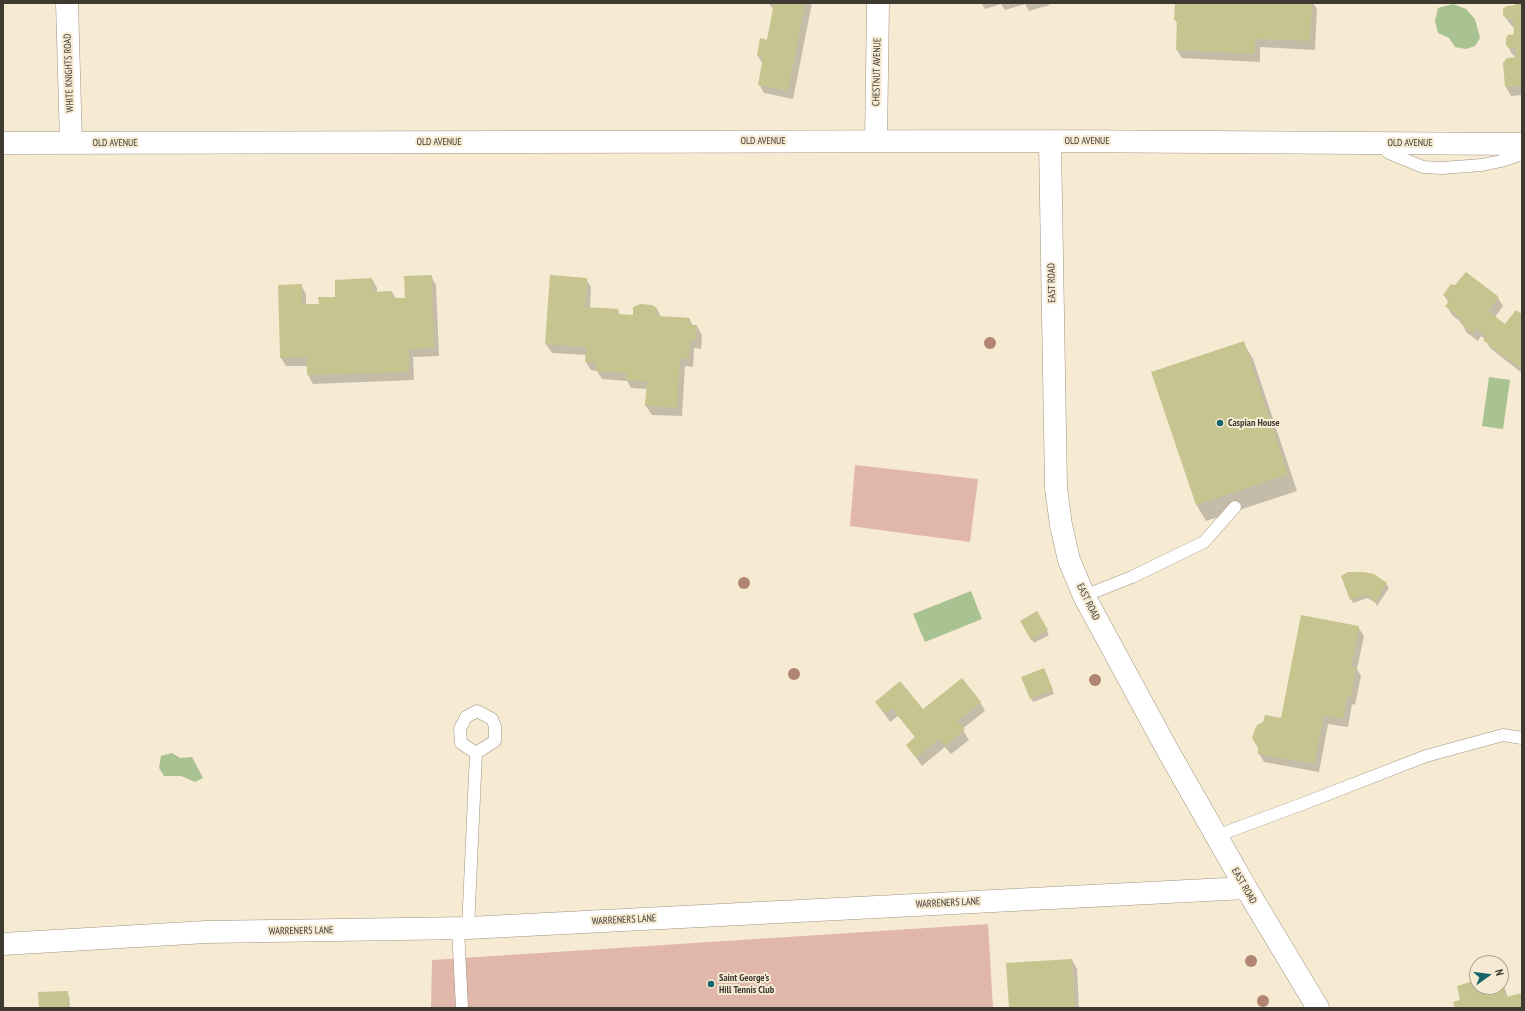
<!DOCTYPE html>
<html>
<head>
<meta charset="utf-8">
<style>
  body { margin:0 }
  #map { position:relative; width:1525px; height:1011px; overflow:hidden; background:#f6ead3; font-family:"PT Sans Narrow",sans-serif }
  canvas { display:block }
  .frame { position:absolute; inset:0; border:4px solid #3f3a31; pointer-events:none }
  .north { position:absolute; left:1469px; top:955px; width:40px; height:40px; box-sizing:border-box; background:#f6ead3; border:1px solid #ada492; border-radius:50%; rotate:76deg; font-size:11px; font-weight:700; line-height:16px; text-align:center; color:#3f3a31 }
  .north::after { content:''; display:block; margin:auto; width:14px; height:18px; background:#18666b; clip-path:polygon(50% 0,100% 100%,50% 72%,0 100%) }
</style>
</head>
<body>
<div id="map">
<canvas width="1525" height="1011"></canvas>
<div class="frame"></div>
<div class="north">N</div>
</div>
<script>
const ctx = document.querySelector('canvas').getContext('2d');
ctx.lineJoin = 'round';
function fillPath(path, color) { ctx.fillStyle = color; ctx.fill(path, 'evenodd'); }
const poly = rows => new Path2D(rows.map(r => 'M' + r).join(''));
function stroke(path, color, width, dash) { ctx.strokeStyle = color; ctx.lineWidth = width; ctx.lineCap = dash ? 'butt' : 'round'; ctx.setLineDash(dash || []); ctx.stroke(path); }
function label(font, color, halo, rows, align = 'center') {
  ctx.font = font + ' "PT Sans Narrow",sans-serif'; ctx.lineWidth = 4; ctx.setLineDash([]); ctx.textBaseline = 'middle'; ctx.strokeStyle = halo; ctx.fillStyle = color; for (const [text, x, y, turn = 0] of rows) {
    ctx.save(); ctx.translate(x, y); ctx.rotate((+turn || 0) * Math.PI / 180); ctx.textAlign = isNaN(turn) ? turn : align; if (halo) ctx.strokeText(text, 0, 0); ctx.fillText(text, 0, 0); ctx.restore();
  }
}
fillPath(poly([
  [855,465,978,479,970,542,850,526],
  [988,924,993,1008,431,1008,432,960]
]), '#e1b7ac');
fillPath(poly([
  [1453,4,1466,9,1475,19,1480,38,1475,46,1466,49,1455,47,1449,38,1438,33,1435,21,1438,8],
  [1489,377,1510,380,1503,429,1482,426],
  [971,591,982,619,925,642,913,614],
  [172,753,180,758,192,757,203,778,195,782,181,776,164,776,159,768,161,756]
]), '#a9c292');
fillPath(poly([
  [769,3,812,3,793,99,764,93,759,84,763,64,758,56,767,41,774,8,771,7],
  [981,3,1049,3,1050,5,1029,11,1025,4,1005,10,1001,4,985,9],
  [1176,3,1313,3,1317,9,1315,50,1260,47,1260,62,1182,58,1177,50,1178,25,1175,20],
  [1516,3,1522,3,1522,95,1511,96,1506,87,1504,63,1517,58,1512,54,1507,45,1515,35,1514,28,1510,24,1504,15,1516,6],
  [431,276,436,285,439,356,413,357,414,380,313,384,308,375,308,366,286,366,281,358,301,285,306,294,306,305,320,304,336,298,372,279,377,288,377,293,392,292,396,299,406,299],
  [551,276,586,279,591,287,590,308,618,310,620,315,634,316,657,309,661,317,689,318,693,326,697,326,702,335,701,349,694,348,693,367,685,366,682,416,652,415,646,406,647,389,631,388,627,381,602,379,597,371,591,370,586,362,587,355,552,353,546,344],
  [1444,295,1498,298,1503,306,1495,317,1505,325,1522,316,1522,373,1490,348,1485,339,1481,336,1478,341,1466,332,1462,323,1452,315,1447,306,1449,304],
  [1243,342,1253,359,1297,491,1206,521,1196,504],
  [1374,575,1386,584,1389,588,1377,606,1375,602,1367,598,1353,603,1351,599],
  [1036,612,1049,635,1034,643,1021,621],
  [1358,627,1364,636,1357,669,1361,676,1355,705,1352,704,1348,727,1328,724,1319,772,1264,762,1259,753,1282,720],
  [1046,673,1054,694,1033,702,1031,698],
  [876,702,923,710,980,702,985,711,962,729,969,740,951,754,945,747,922,766,907,745,916,738,898,716,890,722],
  [1072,960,1077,969,1079,1008,1010,1008],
  [1501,977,1508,998,1522,994,1522,1008,1456,1008,1477,981,1477,987,1501,987],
  [67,992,69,996,70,1008,40,1008]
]), '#0003');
fillPath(poly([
  [774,3,805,3,788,91,758,85,763,57,757,56,760,38,767,40],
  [1175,3,1312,3,1310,41,1255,39,1255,54,1176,50,1177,20,1174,20],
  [1515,3,1522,3,1522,86,1505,87,1503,63,1507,58,1517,57,1516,48,1509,48,1506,45,1506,38,1508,35,1514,34,1513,19,1508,19,1503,16,1503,9,1507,6,1515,5],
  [1466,272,1499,297,1488,311,1505,324,1516,310,1522,314,1522,369,1483,340,1486,336,1476,328,1473,333,1460,323,1463,320,1445,306,1450,300,1443,295,1451,284,1455,285],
  [432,275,434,348,409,349,409,372,307,375,307,357,280,358,278,285,302,284,302,304,319,304,318,297,335,297,335,280,372,278,373,292,392,291,393,298,405,298,404,276],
  [550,275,587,278,585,307,618,309,618,314,633,315,633,307,640,304,652,305,657,308,657,316,690,318,689,325,697,325,696,340,690,340,689,359,680,358,677,408,645,406,647,381,625,380,626,373,596,371,596,363,585,362,586,347,545,344],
  [1244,341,1288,474,1196,505,1151,372],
  [1348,572,1363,572,1374,574,1387,583,1375,603,1371,598,1364,595,1350,600,1341,576],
  [1037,611,1048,630,1031,640,1020,621],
  [1301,615,1359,626,1351,666,1356,667,1351,697,1347,696,1343,719,1324,715,1314,764,1258,754,1258,748,1252,738,1255,729,1257,725,1263,722,1265,715,1281,718],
  [1044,668,1053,690,1030,699,1021,677],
  [962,678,981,702,957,721,965,730,945,746,939,739,916,758,906,745,915,737,892,708,885,714,875,702,900,681,923,709],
  [1072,959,1075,1008,1009,1008,1006,963],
  [1477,980,1477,987,1501,987,1501,981,1506,997,1522,993,1522,1008,1455,1008,1453,1002,1460,1000,1457,986],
  [68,991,68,1008,39,1008,38,992]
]), '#c6c48f');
const lane = poly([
  [1379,144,1389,153,1423,167,1442,168,1482,165,1501,161,1522,154],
  [1084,596,1132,577,1204,542,1235,507],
  [1216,836,1305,803,1426,756,1503,735,1522,738],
  [468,928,476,753,495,741,495,726,492,719,477,711,466,717,460,729,461,743,476,753],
  [458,929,462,1008]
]);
const street = poly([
  [67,3,71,143],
  [876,141,878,3],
  [1050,141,1056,488,1061,525,1069,560,1084,596,1168,751,1246,888,1318,1008],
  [3,143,1050,141,1522,144],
  [3,944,206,932,468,928,1246,888]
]);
stroke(lane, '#a09580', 13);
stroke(street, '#a09580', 23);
stroke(lane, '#fff', 12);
stroke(street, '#fff', 22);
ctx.fillStyle = '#b18572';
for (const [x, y] of [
  [990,343],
  [744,583],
  [794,674],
  [1095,680],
  [1251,961],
  [1263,1001]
]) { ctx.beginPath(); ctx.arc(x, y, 6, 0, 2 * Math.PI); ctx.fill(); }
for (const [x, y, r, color] of [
  [1220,423,4,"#18666b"],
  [711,984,4,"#18666b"]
]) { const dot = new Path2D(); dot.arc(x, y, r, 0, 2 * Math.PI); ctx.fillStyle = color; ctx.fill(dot); stroke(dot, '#f6ead3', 1.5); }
label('10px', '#3f3a31', '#f6ead3', [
  ["CHESTNUT AVENUE",877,72,-89],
  ["WHITE KNIGHTS ROAD",69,73,-92],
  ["OLD AVENUE",763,141],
  ["OLD AVENUE",1087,141],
  ["OLD AVENUE",439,142],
  ["OLD AVENUE",115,143],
  ["OLD AVENUE",1410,143],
  ["EAST ROAD",1052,283,-91],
  ["EAST ROAD",1088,602,64],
  ["EAST ROAD",1244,886,60],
  ["WARRENERS LANE",948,903,-3],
  ["WARRENERS LANE",624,920,-3],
  ["WARRENERS LANE",301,931,-1]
]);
label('bold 10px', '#3f3a31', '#f6ead3', [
  ["Caspian House",1228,423],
  ["Saint George's",719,978],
  ["Hill Tennis Club",719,990]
], 'left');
</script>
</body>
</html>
